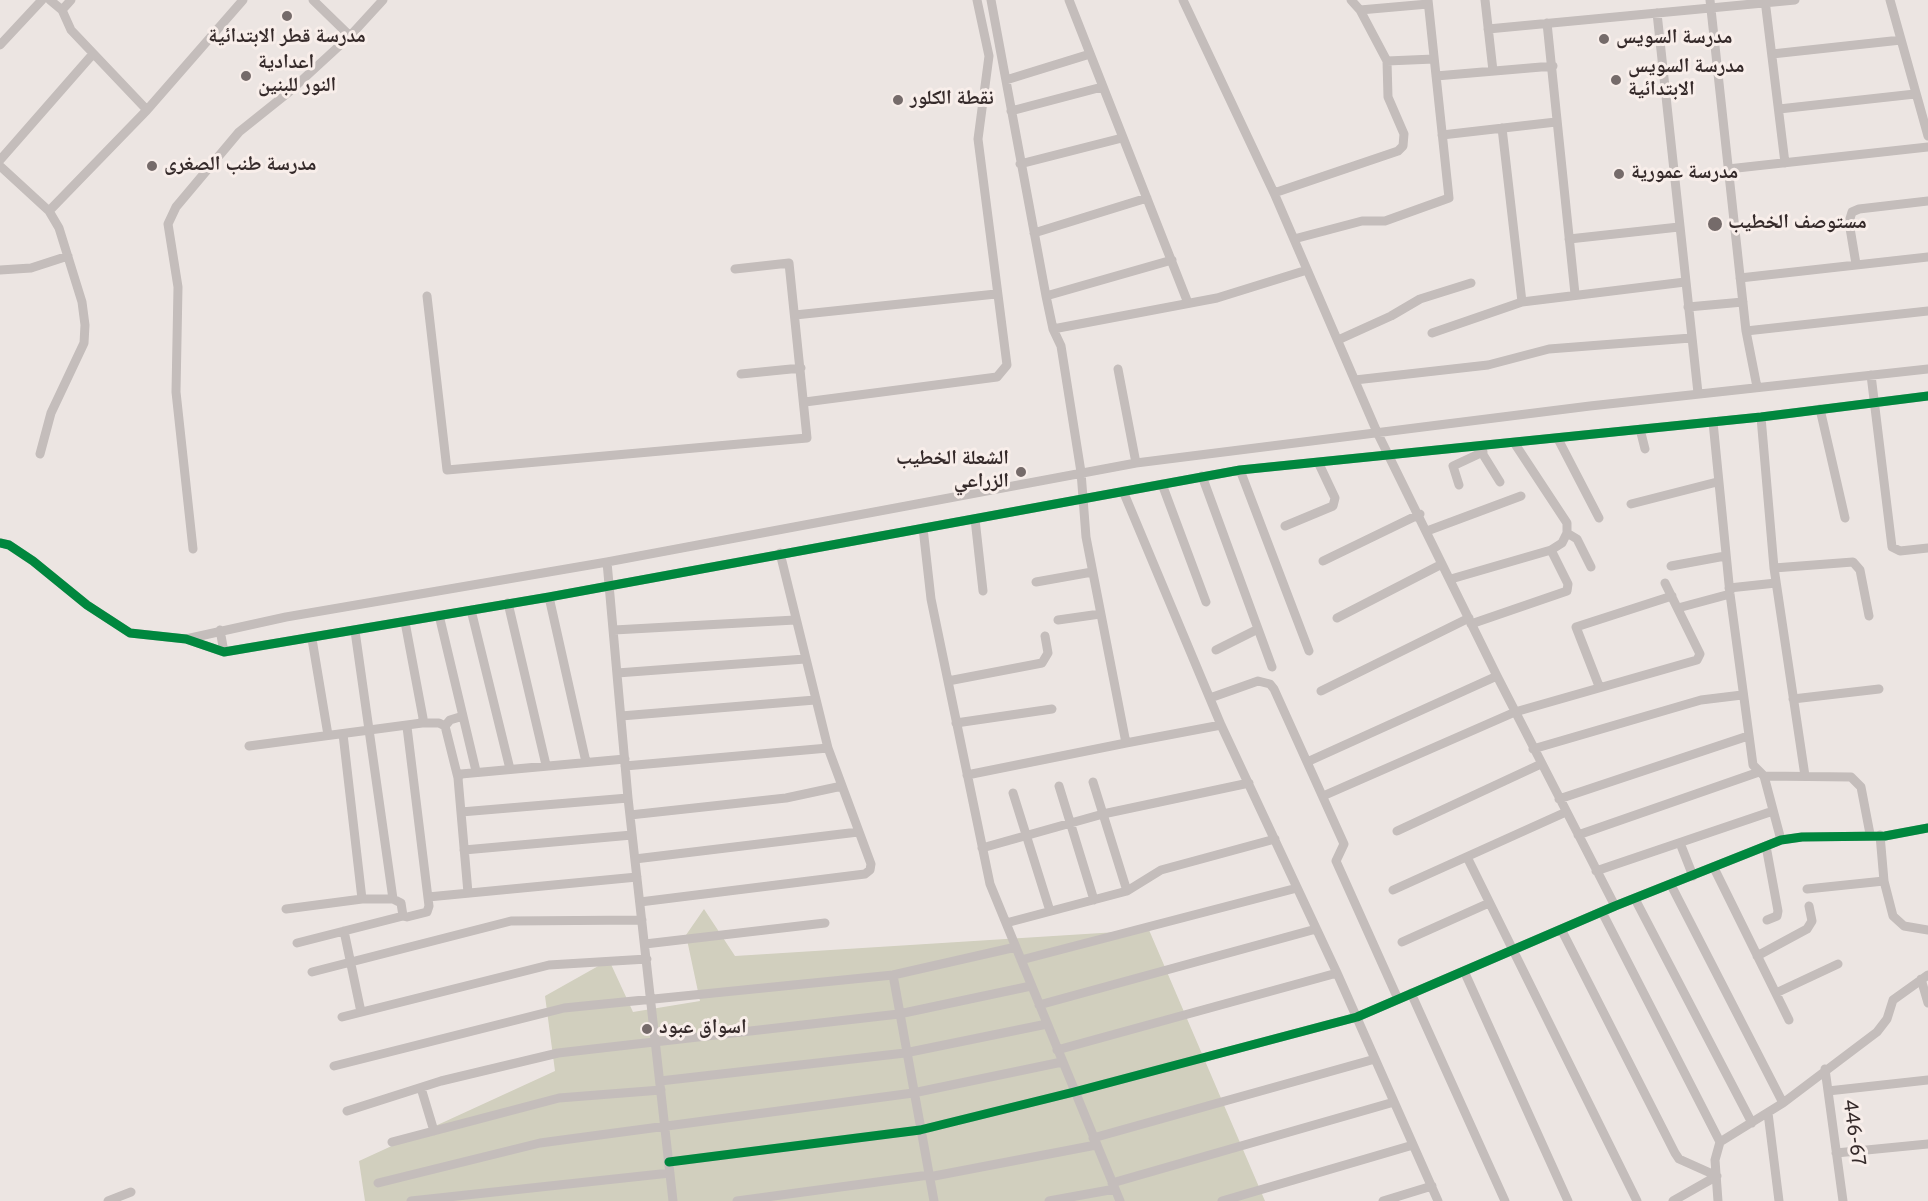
<!DOCTYPE html>
<html>
<head>
<meta charset="utf-8">
<style>
  body { margin:0 }
  canvas { display:block; background:#ece5e2 }
</style>
</head>
<body>
<canvas width="1928" height="1201"></canvas>
<script>
const ctx = document.querySelector('canvas').getContext('2d');
ctx.lineJoin = 'round';
function fillPath(path, color) { ctx.fillStyle = color; ctx.fill(path, 'evenodd'); }
const poly = rows => new Path2D(rows.map(r => 'M' + r).join(''));
function stroke(path, color, width, dash) { ctx.strokeStyle = color; ctx.lineWidth = width; ctx.lineCap = dash ? 'butt' : 'round'; ctx.setLineDash(dash || []); ctx.stroke(path); }
function label(font, color, halo, rows, align = 'center') {
  ctx.font = font + ' Overpass,"Noto Naskh Arabic",sans-serif'; ctx.lineWidth = 6; ctx.setLineDash([]); ctx.textBaseline = 'middle'; ctx.strokeStyle = halo; ctx.fillStyle = color; for (const [text, x, y, turn = 0] of rows) {
    ctx.save(); ctx.translate(x, y); ctx.rotate((+turn || 0) * Math.PI / 180); ctx.textAlign = isNaN(turn) ? turn : align; if (halo) ctx.strokeText(text, 0, 0); ctx.fillText(text, 0, 0); ctx.restore();
  }
}
fillPath(poly([
  [704,909,735,956,1149,930,1265,1201,365,1201,359,1161,555,1071,545,996,609,960,633,1012,700,1001,686,935]
]), '#d1cfbe');
stroke(poly([
  [50,0,62,10,71,30,147,110],
  [313,0,350,36],
  [991,0,1046,296,1053,329,1061,346,1081,472,1086,537,1126,743,1221,725],
  [1069,0,1188,303],
  [1183,0,1274,193,1377,432,1497,676,1615,906],
  [1485,0,1493,71],
  [1710,0,1746,331,1757,387],
  [1765,0,1785,163],
  [1890,0,1928,136],
  [62,10,71,0],
  [1360,10,1428,4],
  [1657,13,1698,393],
  [1547,23,1575,294],
  [1488,29,1795,0],
  [0,45,42,0],
  [1772,54,1901,40],
  [1387,61,1434,59],
  [1436,76,1553,66],
  [1006,80,1090,54],
  [1779,109,1915,94],
  [1011,111,1102,87],
  [1502,128,1522,302],
  [1442,135,1556,122],
  [0,160,92,55],
  [1020,164,1122,138],
  [0,166,49,211,59,228,82,302,85,325,84,343,51,413,40,454],
  [1728,169,1928,147],
  [1274,193,1398,151,1403,146,1404,134,1388,97,1387,61,1360,10,1351,0],
  [49,211,147,110,243,0],
  [1034,233,1147,198],
  [1294,239,1362,221,1385,221,1449,198,1428,0],
  [1569,239,1679,227],
  [1856,264,1849,222,1852,212,1859,209,1928,201],
  [0,270,31,268,68,256],
  [1740,278,1928,257],
  [427,296,447,470,807,438,789,263,735,269],
  [1046,296,1172,260],
  [1688,307,1743,302],
  [795,315,996,294],
  [1053,329,1217,298,1307,270],
  [1746,331,1928,311],
  [1432,333,1522,302,1685,282],
  [1338,340,1391,316,1420,299,1471,283],
  [1118,369,1136,463],
  [741,374,801,368],
  [1871,375,1892,547,1900,551,1928,548],
  [1355,380,1488,365,1549,349,1691,338],
  [805,402,997,377,1007,365,978,139,989,56,977,0],
  [1820,409,1845,518],
  [1761,417,1774,568,1805,776],
  [1713,422,1730,594,1753,765,1764,776,1851,777,1861,787,1870,834],
  [1640,429,1645,449],
  [1558,439,1599,518],
  [1479,448,1500,482],
  [1240,470,1309,651],
  [1202,476,1272,667],
  [1162,484,1206,602],
  [1459,485,1453,466,1483,452],
  [1123,491,1221,725,1337,973,1438,1201],
  [1631,504,1717,482],
  [975,519,983,591],
  [1285,526,1333,506,1335,498,1319,464],
  [923,528,931,599,990,884,1120,1201],
  [1427,531,1521,496],
  [1567,533,1577,539,1591,567],
  [0,543,9,545,33,561,87,605,130,633,186,639,224,652,549,597,1240,470,1761,417,1928,396],
  [193,549,176,392,178,287,168,224,176,207,239,132,289,92,350,36,383,0],
  [1323,561,1420,514],
  [607,562,628,798,673,1201],
  [1671,566,1725,556],
  [1774,568,1853,562,1860,570,1869,616],
  [1451,579,1551,550,1562,543,1567,533,1567,523,1515,444],
  [1036,582,1092,572],
  [1729,588,1776,583],
  [549,597,586,762],
  [508,603,546,765],
  [1678,608,1730,594],
  [471,610,510,769],
  [439,615,476,771],
  [1337,618,1442,564],
  [1058,620,1100,614],
  [1471,624,1567,591,1568,584,1551,550],
  [220,630,224,652],
  [614,630,795,620],
  [355,631,393,899],
  [186,639,286,617,607,562,1136,463,1590,406,1928,369],
  [312,639,328,735],
  [1216,650,1258,629],
  [617,673,805,659],
  [948,681,1042,663,1048,653,1045,636],
  [1599,686,1576,627,1672,596],
  [1321,691,1469,618],
  [1210,698,1258,681,1270,684,1274,689,1344,844,1336,861,1398,999],
  [1793,699,1879,689],
  [621,716,815,700],
  [422,723,439,723,445,726,458,778],
  [956,723,1052,709],
  [445,726,450,720,463,716],
  [343,734,362,899],
  [249,746,422,723,423,718,405,622],
  [1533,749,1701,700,1742,695],
  [1307,762,1497,676],
  [625,766,828,748],
  [967,775,1126,743],
  [1764,776,1781,840],
  [1093,782,1127,891],
  [1059,786,1094,900],
  [1013,793,1050,911],
  [1323,796,1515,712,1697,660,1700,654,1665,583],
  [1559,799,1748,736],
  [461,812,628,798],
  [630,815,786,798,842,786],
  [1397,831,1541,764],
  [1578,835,1759,772],
  [1880,835,1884,881,1893,916,1904,926,1928,930],
  [1680,843,1693,876],
  [1766,846,1778,911,1777,916,1767,920],
  [982,848,1103,814,1249,783],
  [464,850,632,835],
  [1467,857,1637,1201],
  [635,859,858,832],
  [1714,868,1789,1020],
  [1596,871,1773,811],
  [1671,885,1783,1103],
  [1807,889,1884,881],
  [1393,890,1566,812],
  [468,893,458,778,461,774,625,759],
  [428,897,637,877],
  [1635,899,1752,1123],
  [640,902,865,874,870,870,871,864,828,748,780,553],
  [286,909,362,899,393,899,401,903,403,916,407,917,427,912,429,906,407,727],
  [1602,912,1720,1142],
  [1006,923,1127,891,1161,870,1275,839],
  [1561,929,1675,1153,1679,1159,1717,1176],
  [344,931,361,1012],
  [1402,942,1489,903],
  [297,943,403,916],
  [645,944,825,923],
  [1757,956,1807,929,1812,921,1809,906],
  [1021,960,1297,888],
  [1464,971,1568,1201],
  [312,972,511,921,642,920],
  [893,975,934,1201],
  [1921,979,1928,1003],
  [1411,993,1505,1201],
  [1776,993,1838,964],
  [1039,1005,1316,929],
  [342,1017,549,965,647,959],
  [1057,1050,1337,973],
  [334,1066,564,1008,893,975,1016,947],
  [1825,1069,1843,1201],
  [660,1081,905,1053,1047,1024],
  [421,1088,434,1131],
  [1828,1091,1928,1080],
  [347,1111,441,1081,558,1053,899,1014,1031,986],
  [1768,1113,1779,1201],
  [1093,1138,1375,1059],
  [392,1142,559,1098,661,1090],
  [1836,1153,1928,1144],
  [669,1162,920,1130,1074,1092,1357,1017,1615,906,1781,840,1802,837,1885,836,1928,828],
  [929,1177,1096,1145],
  [378,1183,540,1143,913,1093,1062,1062],
  [1112,1183,1394,1102],
  [108,1201,131,1192],
  [411,1201,670,1173],
  [737,1201,929,1175],
  [1049,1201,1115,1189],
  [1222,1201,1413,1145],
  [1383,1201,1432,1186],
  [1673,1201,1717,1176],
  [1718,1201,1715,1160,1720,1142,1783,1103,1877,1032,1887,1019,1893,1000,1928,975]
]), '#c4bdbb', 9);
stroke(poly([
  [0,543,9,545,33,561,87,605,130,633,186,639,224,652,549,597,1240,470,1761,417,1928,396],
  [669,1162,920,1130,1074,1092,1357,1017,1615,906,1781,840,1802,837,1885,836,1928,828]
]), '#00873e', 9);
for (const [x, y, r, color] of [
  [287,16,6,"#756b6a"],
  [1604,39,6,"#756b6a"],
  [246,76,6,"#756b6a"],
  [1616,80,6,"#756b6a"],
  [898,100,6,"#756b6a"],
  [152,166,6,"#756b6a"],
  [1619,174,6,"#756b6a"],
  [1715,224,8,"#756b6a"],
  [1021,472,6,"#756b6a"],
  [647,1029,6,"#756b6a"]
]) { const dot = new Path2D(); dot.arc(x, y, r, 0, 2 * Math.PI); ctx.fillStyle = color; ctx.fill(dot); stroke(dot, '#f8eeea', 2); }
label('bold 20px', '#352a2a', '#f8eeea', [
  ["مدرسة قطر الابتدائية",287,38,"center"],
  ["مدرسة السويس",1616,39],
  ["اعدادية",258,64],
  ["النور للبنين",258,87],
  ["مدرسة السويس",1628,68],
  ["الابتدائية",1628,91],
  ["نقطة الكلور",910,100],
  ["مدرسة طنب الصغرى",164,166],
  ["مدرسة عمورية",1631,174],
  ["مستوصف الخطيب",1728,224],
  ["الشعلة الخطيب",1009,460,"right"],
  ["الزراعي",1009,483,"right"],
  ["اسواق عبود",659,1029]
], 'left');
label('20px', '#352a2a', '#f8eeea', [
  ["446-67",1852,1133,82]
]);
</script>
</body>
</html>
